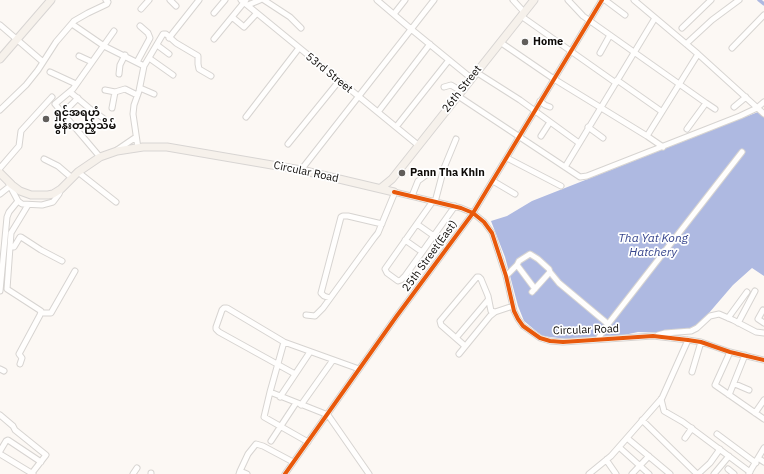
<!DOCTYPE html>
<html>
<head>
<meta charset="utf-8">
<style>
  body { margin:0 }
  canvas { display:block; background:#fcf8f4 }
</style>
</head>
<body>
<canvas width="764" height="474"></canvas>
<script>
const ctx = document.querySelector('canvas').getContext('2d');
ctx.lineJoin = 'round';
function fillPath(path, color) { ctx.fillStyle = color; ctx.fill(path, 'evenodd'); }
const poly = rows => new Path2D(rows.map(r => 'M' + r).join(''));
function stroke(path, color, width, dash) { ctx.strokeStyle = color; ctx.lineWidth = width; ctx.lineCap = dash ? 'butt' : 'round'; ctx.setLineDash(dash || []); ctx.stroke(path); }
function label(font, color, halo, rows, align = 'center') {
  ctx.font = font + ' "IBM Plex Sans","Noto Sans Myanmar",sans-serif'; ctx.lineWidth = 3.5; ctx.setLineDash([]); ctx.textBaseline = 'middle'; ctx.strokeStyle = halo; ctx.fillStyle = color; for (const [text, x, y, turn = 0] of rows) {
    ctx.save(); ctx.translate(x, y); ctx.rotate((+turn || 0) * Math.PI / 180); ctx.textAlign = isNaN(turn) ? turn : align; if (halo) ctx.strokeText(text, 0, 0); ctx.fillText(text, 0, 0); ctx.restore();
  }
}
fillPath(poly([
  [758,112,764,117,764,276,752,268,733,285,696,328,669,333,638,332,610,338,587,340,567,339,542,336,524,321,518,306,505,257,491,221,507,216,532,201]
]), '#aeb9e1');
stroke(poly([
  [759,0,764,4]
]), '#aeb9e1', 3.5);
const minor = poly([
  [170,0,176,6],
  [241,0,418,145],
  [264,0,290,17,301,28],
  [377,0,411,29,471,78],
  [513,0,524,12],
  [568,0,583,16,706,103,687,129],
  [605,0,625,15],
  [634,0,698,54,764,114],
  [248,5,260,0],
  [141,9,149,0],
  [214,13,225,0],
  [394,14,405,0],
  [521,16,616,83],
  [232,17,244,27,257,13],
  [72,24,104,46,144,66],
  [0,25,43,62],
  [682,28,711,0],
  [169,38,199,0],
  [214,39,246,0],
  [500,42,554,79,647,136,663,147],
  [686,44,712,20,739,0],
  [157,45,169,54],
  [732,48,764,15],
  [600,53,610,35],
  [79,56,92,62],
  [149,58,173,75],
  [137,62,150,38,148,33,140,26],
  [50,72,76,84],
  [476,72,520,100,579,143],
  [119,74,120,65,125,55],
  [617,80,661,111],
  [444,87,451,85,461,91],
  [140,88,154,94],
  [105,90,115,92],
  [70,92,89,108,103,118],
  [458,96,580,177,587,176,740,116,757,108,764,102],
  [540,101,545,105,550,107],
  [706,103,715,109],
  [734,107,746,97],
  [112,108,115,92,125,89,137,95],
  [0,110,26,85,38,70,56,42,74,21,88,13,107,4,108,2,106,0],
  [378,112,430,44],
  [63,113,78,98],
  [246,117,299,48],
  [396,127,449,60],
  [588,127,603,138],
  [541,136,550,122],
  [647,136,698,54],
  [288,144,339,81],
  [138,148,133,114,134,105,139,91,144,66,163,34,166,34,176,43,198,56,198,64,199,69,211,76],
  [117,150,136,137],
  [100,157,55,104,73,89,114,31],
  [507,158,561,186],
  [44,159,58,166,72,178],
  [565,167,655,18],
  [0,168,19,146,21,131,52,97],
  [301,170,434,0],
  [78,172,116,202],
  [493,181,515,194],
  [9,184,18,201,22,204,42,205,53,202,59,194,61,189],
  [394,192,461,208,473,213,484,222,492,233,506,276,514,311,518,319,523,326,540,338,550,341,563,342,653,336,688,340,701,342,730,352,764,360],
  [0,194,10,186],
  [412,196,418,181,429,173],
  [433,201,385,269,387,273,398,281,401,280,405,276,455,206],
  [435,202,444,168,456,139],
  [417,224,434,236],
  [405,240,422,252],
  [10,247,14,247,20,237,21,237,41,250,62,261],
  [517,265,535,289],
  [550,272,559,283,608,324],
  [506,276,517,265,519,261,530,254,538,259,549,269,550,272,532,292],
  [0,291,7,217,9,212,18,201],
  [330,298,324,296,321,293,341,217,343,216,348,216,382,224],
  [763,310,758,319,764,323],
  [41,313,51,313,75,271],
  [306,315,315,316,323,308,374,238,378,233,395,192],
  [728,318,747,292],
  [738,323,755,291],
  [658,335,665,333,691,331,697,328,710,316,719,314,733,320,756,332,764,333],
  [456,338,488,300],
  [598,339,605,328,742,152],
  [284,342,270,392,328,415,369,474],
  [465,346,441,325,440,321,477,277,479,277,481,279,488,296,491,311,495,312],
  [730,352,715,385,764,419],
  [459,354,490,316,495,312,513,306],
  [20,364,22,358,19,354,40,315,41,311,7,289,11,233,28,205],
  [0,369,4,371],
  [692,372,701,342],
  [295,374,219,332,216,329,216,327,222,310,224,308,227,308,284,342,359,369],
  [735,384,749,390],
  [270,392,264,417,308,442],
  [729,395,745,355],
  [280,397,310,352],
  [661,399,664,411,683,422,750,472],
  [301,405,333,360],
  [755,413,764,400],
  [0,415,13,426,15,430,46,455,32,473],
  [642,420,697,474],
  [717,434,756,463],
  [627,438,670,474],
  [685,438,692,428],
  [271,441,296,403],
  [619,447,649,474],
  [0,451,6,441,8,440,41,462],
  [0,454,33,474],
  [758,458,764,462],
  [607,459,607,461,616,474],
  [728,469,734,474],
  [240,471,248,454,256,444,263,446,293,462],
  [749,473,764,448],
  [133,474,137,468],
  [151,474,151,473],
  [239,474,240,471,247,474],
  [285,474,396,317,473,213,602,0],
  [589,474,611,456,662,398,688,340],
  [632,474,649,456],
  [698,474,710,463,720,449],
  [714,474,729,456]
]);
const major = poly([
  [0,59,51,0],
  [0,173,12,185,20,191,31,195,48,195,53,194,61,189,78,172,100,157,117,151,143,147,167,147,301,170,394,192],
  [381,188,392,179,534,0]
]);
stroke(minor, '#d7d4d1', 7);
stroke(major, '#d8d5d3', 9);
stroke(minor, '#fffefd', 5);
stroke(major, '#f6f1eb', 7);
stroke(poly([
  [394,192,461,208,473,213,484,222,492,233,506,276,514,311,518,319,523,326,540,338,550,341,563,342,653,336,688,340,701,342,730,352,764,360],
  [285,474,396,317,473,213,602,0]
]), '#e8590c', 4);
for (const [x, y, r, color] of [
  [525,42,4,"#615e5b"],
  [46,119,4,"#615e5b"],
  [402,173,4,"#615e5b"]
]) { const dot = new Path2D(); dot.arc(x, y, r, 0, 2 * Math.PI); ctx.fillStyle = color; ctx.fill(dot); stroke(dot, '#fff', 1.5); }
label('bold 11px', '#0e0b08', '#fff', [
  ["Home",533,42],
  ["ရှင်အရဟံ",54,113],
  ["မွန်းတည့်သိမ်",54,126],
  ["Pann Tha Khin",410,173]
], 'left');
label('11px', '#0e0b08', '#fff', [
  ["53rd Street",329,73,39],
  ["26th Street",462,89,-52],
  ["Circular Road",306,172,12],
  ["25th Street(East)",430,256,-54],
  ["Circular Road",586,330,-2]
]);
label('italic 12px', '#37468d', '#fff', [
  ["Tha Yat Kong",653,239],
  ["Hatchery",653,253]
]);
</script>
</body>
</html>
